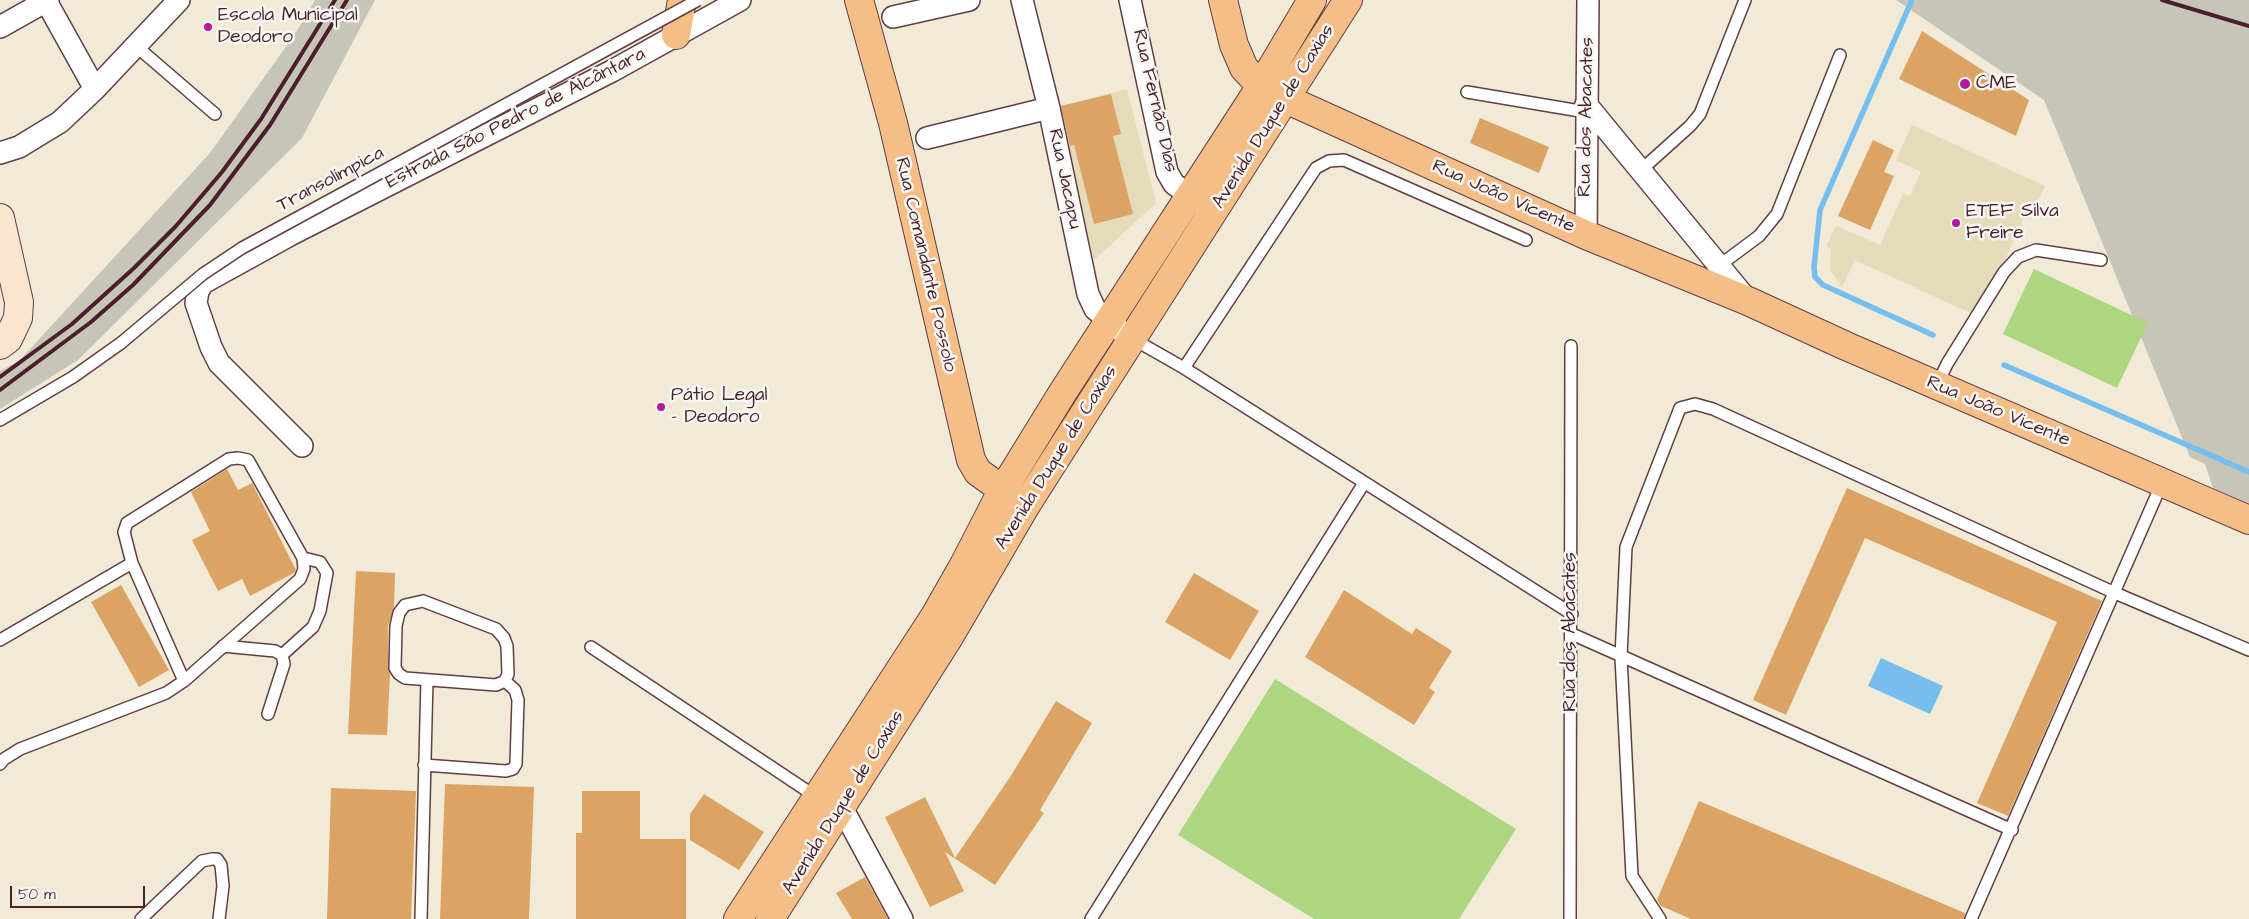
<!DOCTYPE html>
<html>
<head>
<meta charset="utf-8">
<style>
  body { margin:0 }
  #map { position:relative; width:2249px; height:919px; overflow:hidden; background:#f0ead6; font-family:"Architects Daughter",sans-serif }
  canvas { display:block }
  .scale { position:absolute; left:10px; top:886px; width:135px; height:22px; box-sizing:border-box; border:2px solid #4a1f2b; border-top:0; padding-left:6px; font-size:15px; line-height:18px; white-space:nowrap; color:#4a1f2b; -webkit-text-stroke:4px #f6f6f2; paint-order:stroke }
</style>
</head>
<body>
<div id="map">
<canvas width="2249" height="919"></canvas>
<div class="scale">50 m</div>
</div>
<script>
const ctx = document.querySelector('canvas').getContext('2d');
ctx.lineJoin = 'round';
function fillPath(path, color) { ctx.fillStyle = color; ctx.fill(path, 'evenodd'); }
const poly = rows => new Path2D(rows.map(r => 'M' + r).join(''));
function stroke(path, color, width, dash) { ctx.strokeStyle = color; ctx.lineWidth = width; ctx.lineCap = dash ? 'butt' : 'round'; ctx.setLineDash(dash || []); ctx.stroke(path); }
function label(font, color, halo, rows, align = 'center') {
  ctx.font = font + ' "Architects Daughter",sans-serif'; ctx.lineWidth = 5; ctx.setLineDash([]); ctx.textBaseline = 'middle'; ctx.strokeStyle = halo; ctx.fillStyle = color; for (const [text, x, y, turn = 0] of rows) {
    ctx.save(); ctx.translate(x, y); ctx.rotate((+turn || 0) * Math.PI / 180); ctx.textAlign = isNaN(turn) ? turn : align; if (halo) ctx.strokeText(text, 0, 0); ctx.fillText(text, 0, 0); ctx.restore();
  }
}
fillPath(poly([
  [1127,89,1156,203,1094,260,1056,107],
  [1912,125,2045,186,2029,219,2024,218,1979,317,1855,260,1842,287,1830,270,1831,249,1826,246,1836,226,1880,245,1903,194,1910,196,1921,172,1896,160]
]), '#e4dbba');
fillPath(poly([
  [315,0,375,0,302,138,78,360,0,409,0,371,19,361,210,153,295,34],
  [1896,0,2249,0,2249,504,2213,488,2205,464,2190,457,2044,100]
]), '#c6c5b8');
fillPath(poly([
  [2034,269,2148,323,2117,388,2003,334],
  [1275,679,1516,829,1459,919,1314,919,1178,835]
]), '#aed680');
fillPath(poly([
  [1881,658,1943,686,1930,714,1868,686]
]), '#76beee');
stroke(poly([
  [1912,0,1820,210,1814,267,1815,277,1823,285,1933,335],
  [2004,365,2249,472]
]), '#76beee', 5.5);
fillPath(poly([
  [1922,31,2029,100,2016,136,1899,79],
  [1111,94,1121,134,1113,136,1133,214,1094,224,1074,145,1070,146,1061,106],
  [1480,118,1549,147,1539,173,1470,143],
  [1873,140,1894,150,1884,172,1894,176,1870,230,1838,216],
  [227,469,238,490,252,483,296,570,294,573,250,596,242,579,218,591,192,540,210,531,191,492],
  [1847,488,2102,601,2008,816,1977,803,2057,622,1865,538,1786,715,1753,700],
  [356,571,395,573,394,608,388,626,388,668,390,674,387,735,348,734],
  [1194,573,1259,611,1230,660,1165,622],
  [121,585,169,670,139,687,91,602],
  [1344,590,1412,634,1416,628,1452,651,1429,688,1435,692,1414,725,1305,657],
  [1056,701,1092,723,1040,810,1044,813,995,885,945,852,964,891,930,907,885,817,925,797,955,858,1012,774],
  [445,784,534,787,529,919,440,919],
  [331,788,416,791,411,919,327,919],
  [582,791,640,791,640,839,686,839,686,919,576,919,576,833,582,833],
  [704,794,764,832,739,870,690,840,690,814],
  [1699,801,1965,913,1964,919,1691,919,1661,906,1657,900],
  [865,877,888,919,852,919,836,893]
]), '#dca464');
const lane = poly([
  [136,46,215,114],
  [1467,92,1586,112],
  [1640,171,1690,126,1700,114,1745,0],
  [1720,265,1759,236,1777,214,1840,55],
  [1133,339,1184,368,1572,614],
  [1184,368,1316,168,1329,161,1344,160,1526,240],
  [1937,385,1947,364,2004,272,2018,257,2036,250,2101,260],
  [0,420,73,377,121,343],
  [423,601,496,629,504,638,507,646,508,674,505,681,496,685,405,678,399,674,395,668,396,626,399,613,405,605,423,601],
  [1572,634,2012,830],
  [0,640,132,563],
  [223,646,275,651,282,655,284,664,268,714],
  [591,647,818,798],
  [282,655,313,627,320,611,327,573,320,562,303,558],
  [0,764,4,759,20,749,166,693,184,681,300,579,304,569,303,558,248,460,238,458,229,459,127,523,124,532,132,563,184,681],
  [424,765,506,771,513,769,516,764,518,700,515,690,505,681],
  [141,919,202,861,212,859,217,859,221,865,223,886,219,919],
  [421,919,427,680],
  [1091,919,1364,483],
  [1570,919,1571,346],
  [1660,919,1632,876,1621,657,1626,547,1680,408,1695,404,1713,409,2115,593,2249,650],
  [1971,919,2162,483]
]);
const street = poly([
  [1022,0,1049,108,1088,294,1095,309,1121,331],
  [1130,0,1167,172,1174,184,1202,204],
  [46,1,95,89],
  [893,17,969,0],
  [0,27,48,0],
  [1586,104,1748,301],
  [927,138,1049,108],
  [0,153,19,147,60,122,95,89,179,0],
  [1586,235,1588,0],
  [302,446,219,363,211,347,196,303,198,291,203,283,290,235,612,71,740,0],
  [841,806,902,919]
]);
const secondary = poly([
  [0,218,19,302,18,318,8,339,0,345]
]);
const primary = poly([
  [859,0,893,123,971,460,978,472,1017,500],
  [1223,0,1234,45,1244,68,1261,86,1286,99,1586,235,1748,301,1846,346,2249,520],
  [676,35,682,0],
  [738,919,935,616,964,565,1002,491,1063,392,1261,86,1312,0],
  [770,919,949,637,1026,505,1348,0]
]);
stroke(lane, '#633d45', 14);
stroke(street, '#633d45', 24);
stroke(secondary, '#633d45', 30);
stroke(primary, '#633d45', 30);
stroke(lane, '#fff', 11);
stroke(street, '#fff', 21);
stroke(secondary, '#fbe5cf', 28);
stroke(primary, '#f6be87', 28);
stroke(poly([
  [2162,0,2249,26],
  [0,377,72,324,134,268,176,226,222,172,261,119,335,0],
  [0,390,91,322,133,285,210,205,270,125,347,0]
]), '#4a1f2b', 4);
const laneBridge = poly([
  [121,343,203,274,242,248,698,0]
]);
stroke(laneBridge, '#633d45', 14, []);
stroke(laneBridge, '#fff', 11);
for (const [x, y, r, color] of [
  [208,27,5,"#b5179e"],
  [1965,84,6,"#b5179e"],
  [1956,223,5,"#b5179e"],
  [661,407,5,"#b5179e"]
]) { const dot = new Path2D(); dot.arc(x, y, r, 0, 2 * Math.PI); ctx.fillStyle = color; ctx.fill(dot); stroke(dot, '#f6f6f2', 2); }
label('19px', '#4a1f2b', '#f6f6f2', [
  ["Escola Municipal",218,16],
  ["Deodoro",218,38],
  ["CME",1976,84],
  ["ETEF Silva",1966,212],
  ["Freire",1966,234],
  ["Pátio Legal",671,396],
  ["- Deodoro",671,418]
], 'left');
label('19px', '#4a1f2b', '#f6f6f2', [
  ["Rua Fernão Dias",1154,101,77],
  ["Avenida Duque de Caxias",1274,117,-58],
  ["Rua dos Abacates",1587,117,-89],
  ["Estrada São Pedro de Alcântara",516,119,-27],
  ["Rua Jacapu",1064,179,78],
  ["Transolímpica",331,180,-28],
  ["Rua João Vicente",1503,197,24],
  ["Rua Comandante Possolo",925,265,77],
  ["Rua João Vicente",1998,412,23],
  ["Avenida Duque de Caxias",1057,458,-58],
  ["Rua dos Abacates",1571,632,-90],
  ["Avenida Duque de Caxias",844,803,-58]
]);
</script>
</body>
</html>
